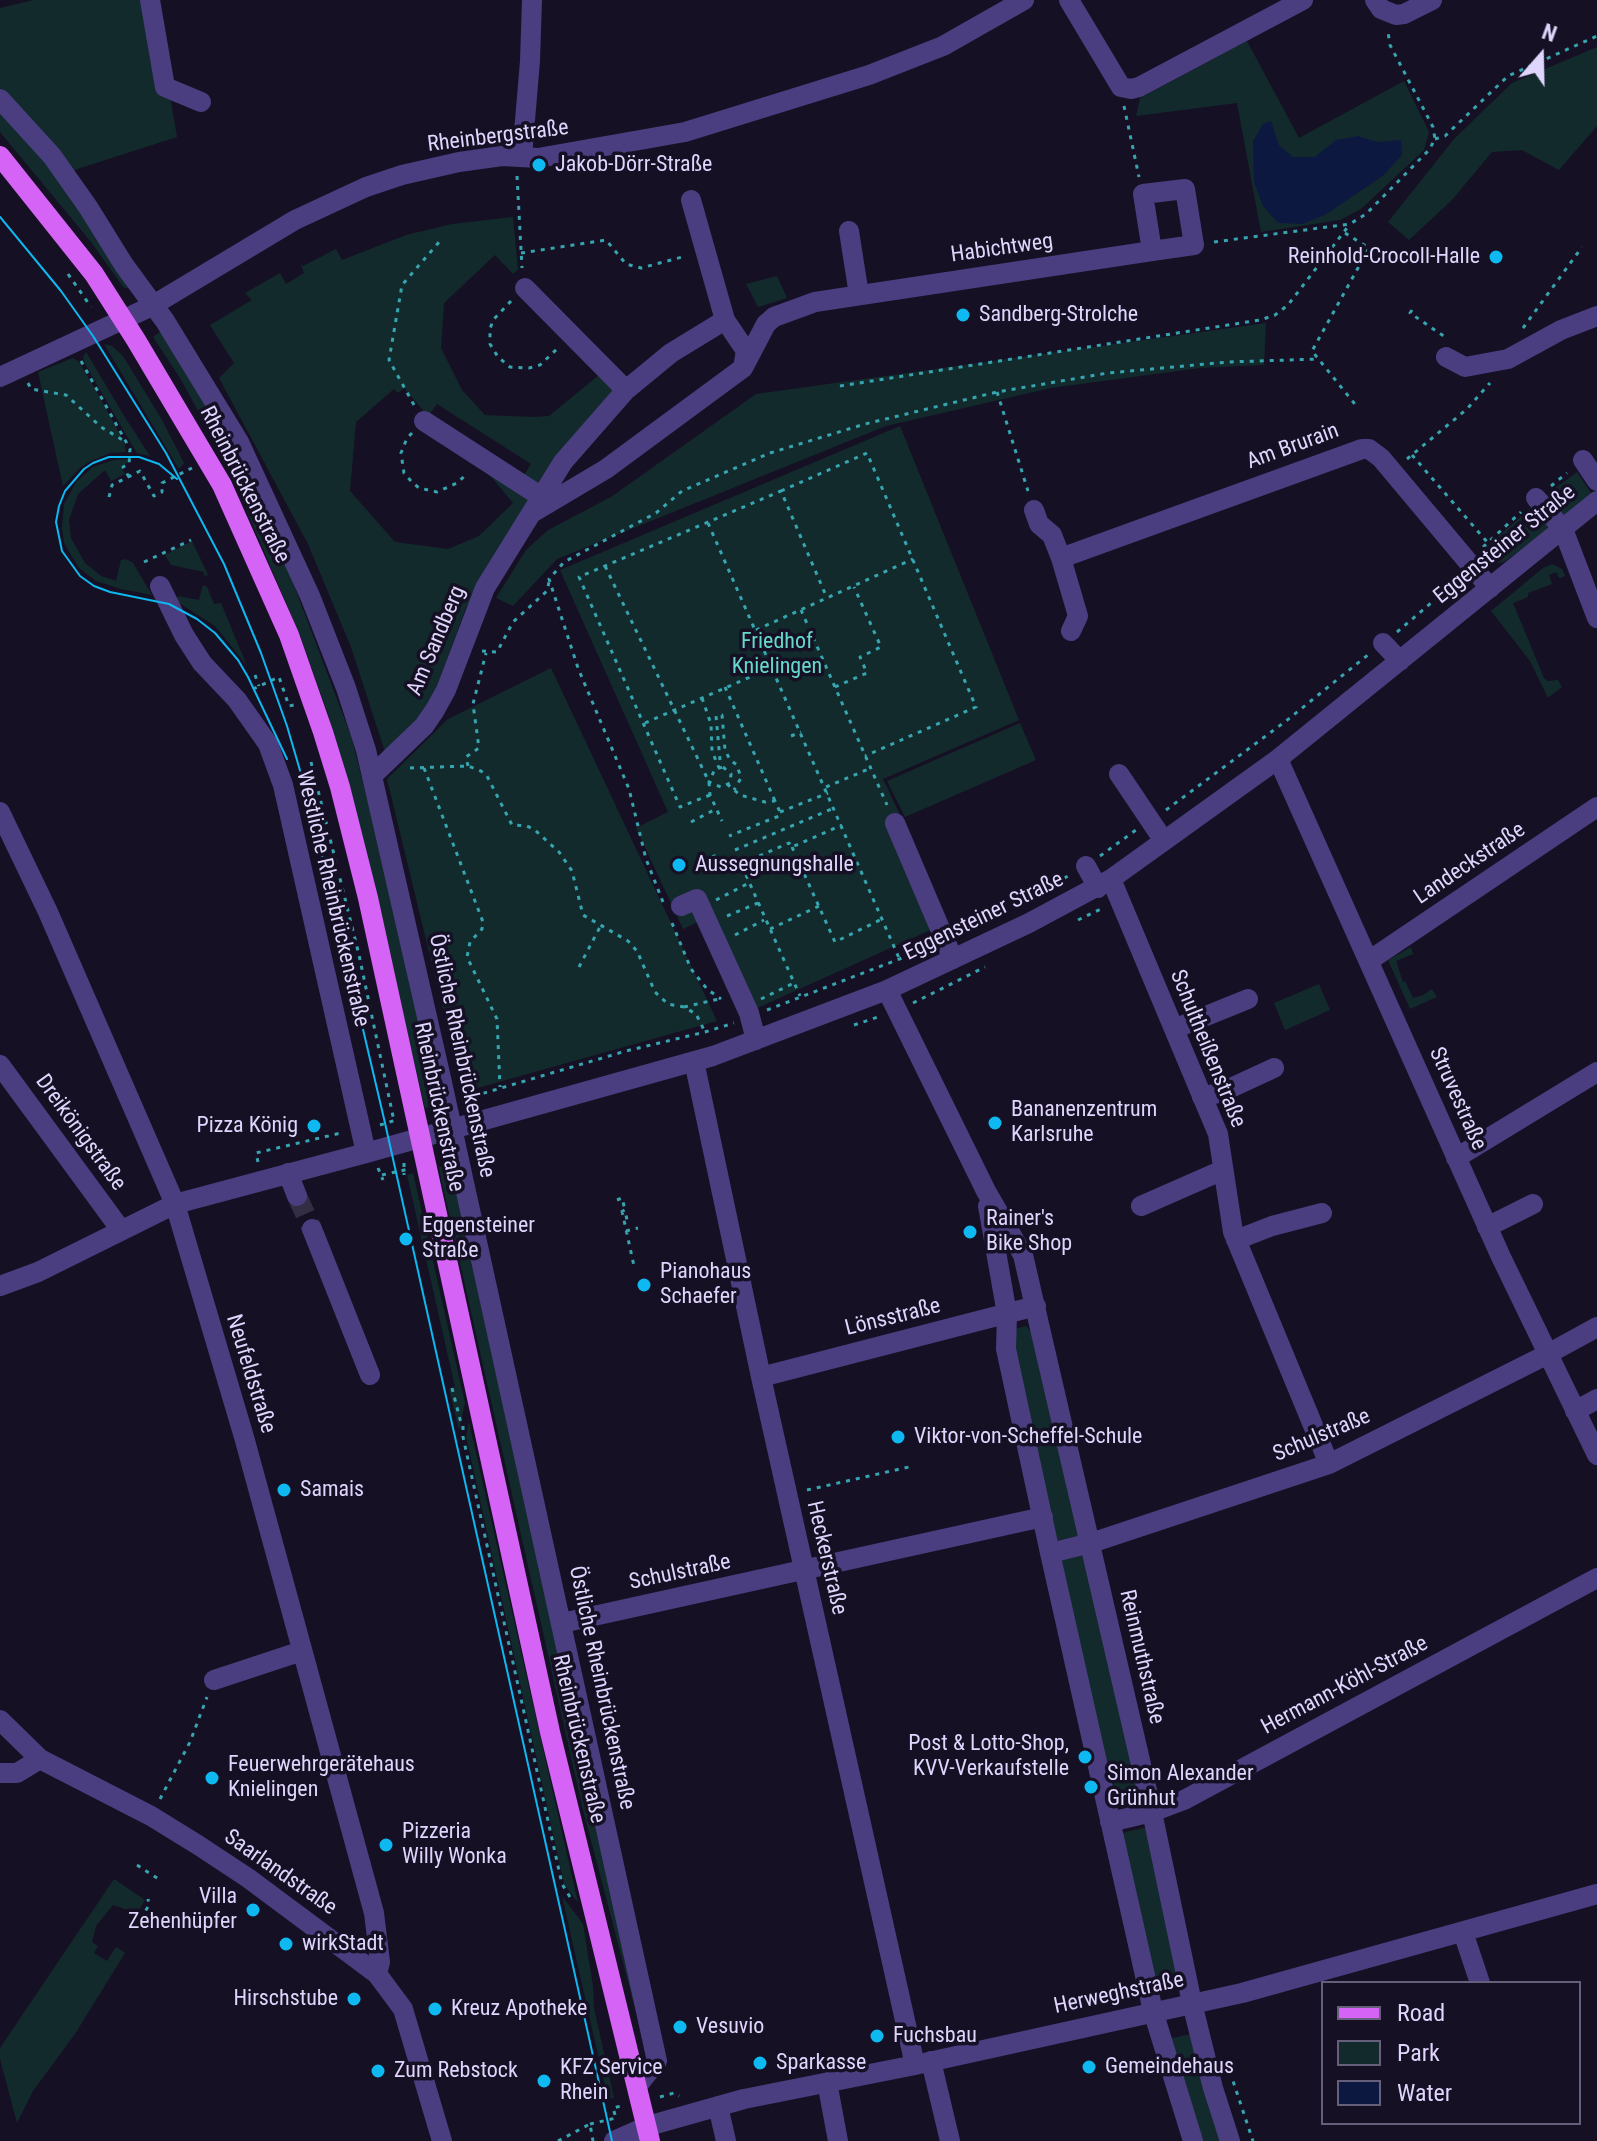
<!DOCTYPE html>
<html>
<head>
<meta charset="utf-8">
<style>
  body { margin:0 }
  #map { position:relative; width:1597px; height:2141px; overflow:hidden; background:#161024; font-family:"Roboto Condensed",sans-serif }
  canvas { display:block }
  .legend { position:absolute; left:1321px; top:1981px; width:260px; height:144px; box-sizing:border-box; background:#161024; border:2px solid #665f7b; margin:0; padding:10px 14px; list-style:none; font-size:24px; color:#dfd5fd }
  .legend li { display:flex; align-items:center; gap:16px; height:40px }
  .legend b { width:40px; border:2px solid #665f7b }
  .north { position:absolute; left:1501px; top:16px; width:80px; height:80px; -webkit-text-stroke:6px #161024; paint-order:stroke; rotate:20deg; font-size:22px; font-weight:700; line-height:32px; text-align:center; color:#dfd5fd }
  .north::after { content:''; display:block; margin:auto; width:28px; height:36px; background:#dfd5fd; clip-path:polygon(50% 0,100% 100%,50% 72%,0 100%) }
</style>
</head>
<body>
<div id="map">
<canvas width="1597" height="2141"></canvas>
<ul class="legend">
<li><b style="height:10px;background:#d563f6"></b>Road</li>
<li><b style="height:22px;background:#132a2d"></b>Park</li>
<li><b style="height:22px;background:#0d1840"></b>Water</li>
</ul>
<div class="north">N</div>
</div>
<script>
const ctx = document.querySelector('canvas').getContext('2d');
ctx.lineJoin = 'round';
function fillPath(path, color) { ctx.fillStyle = color; ctx.fill(path, 'evenodd'); }
const poly = rows => new Path2D(rows.map(r => 'M' + r).join(''));
function stroke(path, color, width, dash) { ctx.strokeStyle = color; ctx.lineWidth = width; ctx.lineCap = dash ? 'butt' : 'round'; ctx.setLineDash(dash || []); ctx.stroke(path); }
function label(font, color, halo, rows, align = 'center') {
  ctx.font = font + ' "Roboto Condensed",sans-serif'; ctx.lineWidth = 7; ctx.setLineDash([]); ctx.textBaseline = 'middle'; ctx.strokeStyle = halo; ctx.fillStyle = color; for (const [text, x, y, turn = 0] of rows) {
    ctx.save(); ctx.translate(x, y); ctx.rotate((+turn || 0) * Math.PI / 180); ctx.textAlign = isNaN(turn) ? turn : align; if (halo) ctx.strokeText(text, 0, 0); ctx.fillText(text, 0, 0); ctx.restore();
  }
}
fillPath(poly([
  [34,0,145,0,170,96,177,137,71,171,0,88,0,8],
  [1247,41,1299,138,1404,81,1429,132,1424,150,1361,209,1340,220,1261,232,1237,103,1136,116,1140,98],
  [1597,47,1597,126,1559,170,1522,150,1492,152,1452,200,1409,240,1388,222,1454,139,1512,83],
  [0,105,62,176,134,289,124,288,91,242,0,132],
  [513,217,518,270,513,274,495,255,444,303,441,348,462,390,485,415,533,417,549,416,599,375,619,389,538,492,521,480,531,464,437,404,428,416,404,388,398,393,394,389,356,422,350,491,395,542,448,549,479,536,513,503,488,473,533,496,466,608,431,702,404,735,385,752,351,647,308,544,219,378,234,363,210,325,252,300,245,293,280,273,286,284,304,273,301,264,303,266,336,249,342,260,406,235,452,224],
  [777,276,787,298,758,307,746,284],
  [1266,323,1264,365,1200,368,1051,388,886,426,557,559,513,606,496,598,526,550,548,530,611,497,756,394],
  [161,331,211,412,263,515,245,497,180,378,153,337],
  [104,344,112,346,123,356,162,420,184,463,179,469],
  [86,352,126,419,150,456,137,453,132,445,85,364,83,357],
  [73,358,79,362,99,396,124,442,126,452,110,453,91,461,81,467,63,486,38,372],
  [900,426,1019,720,883,779,902,819,935,928,755,1009,713,915,683,929,636,828,668,812,560,570],
  [127,459,127,463,121,467,125,474,111,481,105,470,78,494,69,520,71,538,85,563,101,576,116,581,121,560,126,559,133,563,152,595,121,589,96,581,79,568,64,543,62,528,64,504,76,482,93,467,114,460],
  [1577,472,1591,493,1563,516,1545,496],
  [1537,502,1556,523,1504,562,1493,564,1477,556],
  [246,509,267,526,290,575,351,736,367,798,438,1105,425,1108,350,787,327,711,301,638],
  [192,541,208,575,204,576,204,572,171,565,165,555],
  [1552,564,1562,569,1565,576,1559,578,1556,572,1549,575,1552,584,1528,593,1528,597,1513,603,1544,678,1548,681,1558,680,1562,687,1548,698,1530,661,1491,611,1543,568],
  [203,585,207,587,214,604,221,603,247,666,215,626,176,601,178,596,199,600],
  [551,668,717,1021,463,1092,387,779,448,719],
  [1020,723,1036,760,905,817,887,781],
  [1411,947,1413,954,1396,961,1403,982,1405,981,1413,998,1423,995,1432,989,1437,997,1410,1009,1388,960],
  [1319,984,1330,1010,1285,1030,1274,1003],
  [450,1164,647,2054,582,1806,443,1187,439,1167],
  [413,1173,465,1403,459,1430,449,1389,455,1387,407,1175],
  [1026,1326,1041,1343,1084,1535,1053,1541,1008,1350,1014,1329],
  [469,1422,578,1903,564,1884,466,1436],
  [1085,1555,1141,1795,1111,1804,1058,1560],
  [1147,1827,1183,1985,1157,1990,1122,1833],
  [114,1879,145,1900,139,1910,128,1910,113,1905,96,1926,92,1942,98,1946,94,1953,107,1961,116,1947,125,1953,75,2034,33,2091,17,2123,0,2059,0,2048],
  [562,1896,583,1924,593,1986,594,2008,614,2098,608,2099],
  [1191,2034,1223,2141,1199,2141,1168,2039]
]), '#132a2d');
fillPath(poly([
  [1271,121,1279,145,1293,157,1315,157,1336,140,1358,136,1377,142,1401,140,1402,155,1384,175,1325,215,1302,224,1278,223,1263,206,1254,182,1253,141,1263,124]
]), '#0d1840');
stroke(poly([
  [297,1196,312,1229]
]), '#342e45', 20, [20, 10]);
stroke(poly([
  [1124,106,1139,177],
  [1435,139,1445,136,1508,76,1597,36],
  [517,176,522,268],
  [1345,233,1369,248,1312,351,1358,408],
  [1214,242,1350,224,1366,214,1429,150,1435,139,1433,127,1390,45,1388,32],
  [521,253,606,240,626,264,641,268,686,256],
  [68,274,91,307],
  [511,301,493,320,490,329,490,344,498,357,510,367,529,368,540,365,558,348],
  [1412,310,1410,313,1445,337],
  [1523,328,1582,247],
  [81,361,130,449,129,464,123,467,129,477],
  [28,383,31,389,66,395,101,427,126,442],
  [840,386,1260,320,1275,315,1288,305,1350,224],
  [997,392,1028,491],
  [414,405,389,360,402,285,440,241],
  [412,433,407,438,401,453,404,473,412,482,419,488,437,492,457,483,468,473],
  [1412,455,1488,543],
  [1407,459,1467,409,1490,383],
  [1551,486,1567,473],
  [781,491,867,453,976,707,865,756],
  [109,497,112,485,140,471,154,496,162,492,162,483,192,468],
  [708,523,899,958],
  [1483,547,1521,512],
  [144,562,191,540],
  [605,566,709,782,710,795,722,821],
  [801,610,887,805],
  [756,630,913,559],
  [1397,632,1458,580],
  [482,651,497,652,513,622,547,591,549,582],
  [255,675,259,686],
  [725,687,775,801],
  [835,687,867,673,860,657,881,647,854,587],
  [253,689,279,677,289,706,294,705],
  [702,698,711,724,712,751,719,768],
  [645,723,773,667],
  [791,736,801,732],
  [720,760,716,716,722,715,725,750,730,760,737,765,741,778,734,790],
  [311,762,359,955,394,1121],
  [468,766,466,757,479,748,473,704,486,653],
  [723,767,731,774,730,783,721,787,709,782,715,769,723,767],
  [410,768,468,766,481,771,487,776,512,825,527,826,535,830,559,852,572,871,583,915,628,941,637,951,655,992,668,1004,684,1007,696,1014,705,1032],
  [424,768,483,922,482,929,470,942,467,957,497,1019,500,1087],
  [727,784,740,795,765,802,775,801,780,812,779,816,729,836],
  [826,787,871,768],
  [710,795,680,807,579,577,781,491,827,598],
  [1166,810,1286,721,1369,654],
  [780,812,828,793],
  [691,822,716,809],
  [792,847,835,942,882,919],
  [735,850,834,808],
  [1100,856,1136,830],
  [703,861,721,853],
  [741,864,789,843,792,847,842,825],
  [746,875,800,996],
  [716,900,749,883],
  [663,902,646,859,629,789,578,668,549,579,564,562,656,513,682,491,770,453,865,424,997,392,1108,373,1228,362,1318,359],
  [727,916,758,903],
  [1078,920,1103,908],
  [985,921,1070,875],
  [672,923,691,969,707,989,721,999],
  [770,929,819,906],
  [735,935,764,920],
  [579,967,600,927],
  [761,999,794,983],
  [913,1003,985,967],
  [684,1007,719,999],
  [767,1010,928,948],
  [854,1025,881,1016],
  [464,1099,626,1051,705,1032,734,1023],
  [380,1125,396,1120],
  [258,1162,256,1153,341,1133],
  [404,1163,404,1175],
  [378,1168,383,1180],
  [382,1175,409,1169],
  [617,1200,622,1198,625,1210],
  [622,1211,634,1266],
  [621,1212,625,1210,627,1220,624,1221],
  [626,1231,638,1228],
  [452,1388,462,1427],
  [463,1426,463,1437,562,1884,570,1897],
  [807,1490,909,1467,910,1470],
  [160,1799,190,1742,207,1697],
  [137,1865,160,1880],
  [136,1928,149,1905,148,1899],
  [1230,2072,1253,2141],
  [660,2097,674,2093,679,2096],
  [590,2124,616,2118,613,2108,621,2106],
  [558,2141,590,2124,593,2141]
]), '#36a5af', 3, [4, 6]);
stroke(poly([
  [150,0,165,87,201,102],
  [1069,0,1121,87,1131,89,1139,87,1303,0],
  [1375,0,1381,9,1396,15,1404,14,1432,0],
  [0,99,52,156,88,207,124,265,165,321,239,442,310,596,346,688,366,750,441,1078,657,2061,638,2085],
  [522,156,530,61,532,0],
  [849,231,859,295],
  [525,288,626,390],
  [1446,357,1465,367,1508,359,1561,330,1597,316],
  [743,368,766,324,774,317,815,302,1152,251,1194,245,1185,189,1143,194,1152,251],
  [0,377,150,307,295,220,366,187,402,175,459,162,502,156,538,158,685,132,869,75,943,46,1024,0],
  [424,421,540,496],
  [1583,460,1597,481],
  [1536,498,1563,529,1597,618],
  [1034,510,1039,524,1052,535,1061,558],
  [532,513,606,469,743,368,746,351,725,320,691,200],
  [160,586,184,635,202,663,237,700,268,744,283,785,366,1153],
  [1071,631,1078,616,1061,558,1362,449,1369,449,1381,458,1490,588],
  [1383,643,1400,661],
  [1278,759,1501,1257,1597,1455],
  [374,774,424,726,435,710,446,690,485,588,563,462,626,390,671,353,725,320],
  [1119,774,1164,841],
  [0,812,48,912,175,1204,244,1437,374,1913,380,1962,377,1974],
  [895,823,953,959],
  [1086,866,1098,888],
  [1111,879,1218,1134,1233,1232,1329,1464],
  [681,906,697,899,749,1013,756,1040],
  [1370,960,1597,807],
  [887,990,986,1191,1023,1255,1152,1812,1192,2003,1213,2088,1230,2141],
  [1174,1029,1248,999],
  [694,1061,761,1377,915,2065],
  [0,1065,121,1230],
  [1202,1097,1222,1092,1274,1068],
  [1456,1158,1597,1072],
  [288,1173,297,1196],
  [988,1206,1007,1314,1006,1349,1050,1553,1153,2011,1193,2141],
  [1141,1206,1223,1170],
  [1487,1227,1533,1204],
  [312,1229,370,1375],
  [1236,1240,1272,1226,1322,1213],
  [0,1286,38,1272,175,1204,366,1153,713,1056,887,990,1029,923,1111,879,1278,759,1597,501],
  [761,1377,1036,1306],
  [1575,1411,1597,1399],
  [1050,1553,1091,1543,1329,1464,1546,1355,1597,1327],
  [562,1623,1043,1517],
  [214,1680,302,1651],
  [0,1720,40,1759,151,1816,198,1845,248,1878,377,1974,403,2009,442,2141],
  [0,1773,17,1773,40,1759],
  [1110,1822,1152,1812,1184,1800,1597,1578],
  [1463,1932,1480,1983],
  [931,2061,950,2141],
  [827,2082,838,2141],
  [718,2106,726,2141],
  [614,2141,648,2126,744,2099,915,2065,1242,1993,1597,1894]
]), '#4a3e80', 20);
stroke(poly([
  [0,156,94,274,136,340,222,485,289,635,323,732,340,787,368,898,550,1732,650,2141]
]), '#d563f6', 20);
stroke(poly([
  [0,217,61,291,93,336,166,453,224,564,261,653,287,726,311,808,385,1123,612,2141],
  [177,479,159,464,139,457,109,457,93,463,84,469,65,491,59,506,56,522,62,551,80,576,94,586,110,592,169,604,197,619,215,633,238,660,248,677,287,759]
]), '#0eb8f0', 2);
for (const [x, y, r, color] of [
  [539,165,8,"#0eb8f0"],
  [1496,257,8,"#0eb8f0"],
  [963,315,8,"#0eb8f0"],
  [679,865,8,"#0eb8f0"],
  [995,1123,8,"#0eb8f0"],
  [314,1126,8,"#0eb8f0"],
  [970,1232,8,"#0eb8f0"],
  [406,1239,8,"#0eb8f0"],
  [644,1285,8,"#0eb8f0"],
  [898,1437,8,"#0eb8f0"],
  [284,1490,8,"#0eb8f0"],
  [1085,1757,8,"#0eb8f0"],
  [212,1778,8,"#0eb8f0"],
  [1091,1787,8,"#0eb8f0"],
  [386,1845,8,"#0eb8f0"],
  [253,1910,8,"#0eb8f0"],
  [286,1944,8,"#0eb8f0"],
  [354,1999,8,"#0eb8f0"],
  [435,2009,8,"#0eb8f0"],
  [680,2027,8,"#0eb8f0"],
  [877,2036,8,"#0eb8f0"],
  [760,2063,8,"#0eb8f0"],
  [1089,2067,8,"#0eb8f0"],
  [378,2071,8,"#0eb8f0"],
  [544,2081,8,"#0eb8f0"]
]) { const dot = new Path2D(); dot.arc(x, y, r, 0, 2 * Math.PI); ctx.fillStyle = color; ctx.fill(dot); stroke(dot, '#161024', 3); }
label('22px', '#dfd5fd', '#161024', [
  ["Rheinbergstraße",498,137,-7],
  ["Habichtweg",1002,249,-8],
  ["Am Brurain",1293,447,-20],
  ["Rheinbrückenstraße",244,485,63],
  ["Eggensteiner Straße",1505,545,-39],
  ["Am Sandberg",437,641,-67],
  ["Landeckstraße",1470,864,-34],
  ["Westliche Rheinbrückenstraße",332,899,77],
  ["Eggensteiner Straße",984,917,-26],
  ["Schultheißenstraße",1207,1049,68],
  ["Östliche Rheinbrückenstraße",461,1056,78],
  ["Struvestraße",1457,1099,66],
  ["Rheinbrückenstraße",438,1107,78],
  ["Dreikönigstraße",80,1133,54],
  ["Lönsstraße",893,1318,-14],
  ["Neufeldstraße",250,1374,73],
  ["Schulstraße",1322,1436,-23],
  ["Heckerstraße",826,1558,77],
  ["Schulstraße",680,1573,-12],
  ["Reinmuthstraße",1141,1657,77],
  ["Hermann-Köhl-Straße",1345,1686,-28],
  ["Östliche Rheinbrückenstraße",601,1688,78],
  ["Rheinbrückenstraße",578,1739,77],
  ["Saarlandstraße",280,1873,35],
  ["Herweghstraße",1119,1994,-12]
]);
label('22px', '#dfd5fd', '#161024', [
  ["Jakob-Dörr-Straße",555,165],
  ["Reinhold-Crocoll-Halle",1480,257,"right"],
  ["Sandberg-Strolche",979,315],
  ["Aussegnungshalle",695,865],
  ["Bananenzentrum",1011,1110],
  ["Karlsruhe",1011,1135],
  ["Pizza König",298,1126,"right"],
  ["Rainer's",986,1219],
  ["Bike Shop",986,1244],
  ["Eggensteiner",422,1226],
  ["Straße",422,1251],
  ["Pianohaus",660,1272],
  ["Schaefer",660,1297],
  ["Viktor-von-Scheffel-Schule",914,1437],
  ["Samais",300,1490],
  ["Post & Lotto-Shop,",1069,1744,"right"],
  ["KVV-Verkaufstelle",1069,1769,"right"],
  ["Feuerwehrgerätehaus",228,1765],
  ["Knielingen",228,1790],
  ["Simon Alexander",1107,1774],
  ["Grünhut",1107,1799],
  ["Pizzeria",402,1832],
  ["Willy Wonka",402,1857],
  ["Villa",237,1897,"right"],
  ["Zehenhüpfer",237,1922,"right"],
  ["wirkStadt",302,1944],
  ["Hirschstube",338,1999,"right"],
  ["Kreuz Apotheke",451,2009],
  ["Vesuvio",696,2027],
  ["Fuchsbau",893,2036],
  ["Sparkasse",776,2063],
  ["Gemeindehaus",1105,2067],
  ["KFZ Service",560,2068],
  ["Rhein",560,2093],
  ["Zum Rebstock",394,2071]
], 'left');
label('22px', '#65d9cd', '#161024', [
  ["Friedhof",777,642],
  ["Knielingen",777,667]
]);
</script>
</body>
</html>
